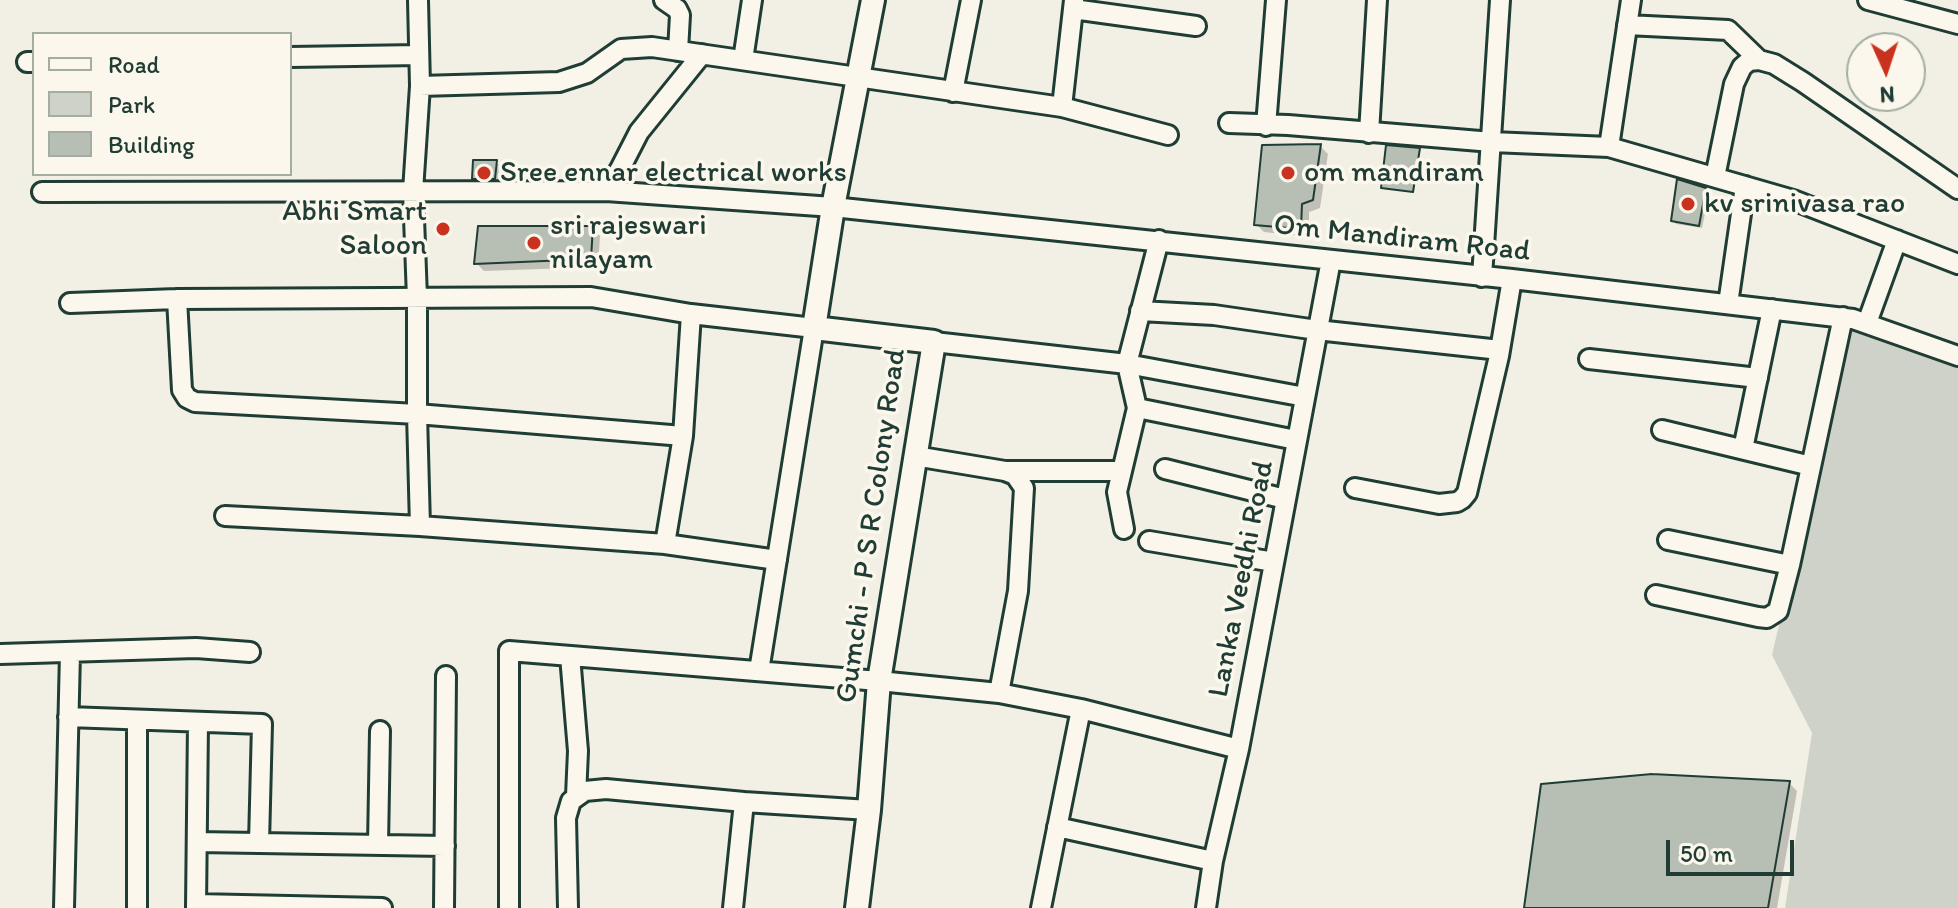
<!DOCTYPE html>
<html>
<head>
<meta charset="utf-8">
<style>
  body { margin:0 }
  #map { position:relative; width:1958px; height:908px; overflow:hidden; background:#f2f0e5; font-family:Itim,sans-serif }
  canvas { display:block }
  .legend { position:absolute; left:32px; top:32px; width:260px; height:144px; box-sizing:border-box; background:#fbf7ec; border:2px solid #a3ada2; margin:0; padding:10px 14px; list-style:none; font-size:24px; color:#1f3d34 }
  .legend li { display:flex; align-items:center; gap:16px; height:40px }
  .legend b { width:40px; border:2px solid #a3ada2 }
  .north { position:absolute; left:1846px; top:32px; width:80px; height:80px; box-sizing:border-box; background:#fbf7ec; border:2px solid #a3ada2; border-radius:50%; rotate:177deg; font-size:22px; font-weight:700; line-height:32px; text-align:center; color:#1f3d34 }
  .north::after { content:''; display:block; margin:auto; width:28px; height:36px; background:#c8321e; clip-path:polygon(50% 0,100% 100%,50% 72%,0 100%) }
  .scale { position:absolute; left:1666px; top:840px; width:128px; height:36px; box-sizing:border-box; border:4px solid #1f3d34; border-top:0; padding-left:10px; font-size:24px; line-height:28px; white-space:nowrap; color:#1f3d34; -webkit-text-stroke:6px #fbf7ec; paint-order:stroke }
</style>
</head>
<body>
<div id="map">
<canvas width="1958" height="908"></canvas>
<ul class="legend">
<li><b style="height:10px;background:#fbf7ec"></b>Road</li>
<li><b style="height:22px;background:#cfd2c8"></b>Park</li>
<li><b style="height:22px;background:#b7beb3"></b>Building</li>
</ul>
<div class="north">N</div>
<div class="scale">50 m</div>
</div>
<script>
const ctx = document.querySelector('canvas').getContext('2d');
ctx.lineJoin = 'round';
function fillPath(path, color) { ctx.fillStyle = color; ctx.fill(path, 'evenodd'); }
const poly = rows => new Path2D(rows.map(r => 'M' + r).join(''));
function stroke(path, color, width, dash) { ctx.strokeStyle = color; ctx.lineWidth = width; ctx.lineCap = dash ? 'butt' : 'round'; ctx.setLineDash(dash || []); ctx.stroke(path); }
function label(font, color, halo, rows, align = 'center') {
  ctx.font = font + ' Itim,sans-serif'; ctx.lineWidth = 7; ctx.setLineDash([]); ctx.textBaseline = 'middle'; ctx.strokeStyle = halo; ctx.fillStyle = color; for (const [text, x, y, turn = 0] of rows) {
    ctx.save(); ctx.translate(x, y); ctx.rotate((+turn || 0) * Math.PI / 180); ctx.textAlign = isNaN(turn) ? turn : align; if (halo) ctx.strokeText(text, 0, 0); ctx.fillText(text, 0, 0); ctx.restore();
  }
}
fillPath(poly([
  [1848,326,1958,365,1958,908,1785,908,1812,733,1772,655]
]), '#cfd2c8');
fillPath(poly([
  [1320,146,1328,154,1320,208,1309,212,1309,237,1264,232,1256,224],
  [1419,150,1414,192,1385,189,1383,187],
  [496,162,499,165,498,182,477,182,474,178],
  [1705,189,1709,193,1702,228,1676,224,1673,220],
  [592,228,600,236,598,267,484,271,476,263],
  [1789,783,1797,791,1777,908,1526,908]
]), '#0003');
const building = poly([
  [1321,144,1313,200,1302,204,1301,229,1254,225,1262,145,1321,144],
  [1386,145,1420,148,1413,192,1381,188,1386,145],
  [473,160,497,160,495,179,472,179,473,160],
  [1677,179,1706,188,1699,226,1671,221,1677,179],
  [478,226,593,226,591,259,474,264,478,226],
  [1652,774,1790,781,1768,908,1524,908,1541,784,1652,774]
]);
fillPath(building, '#b7beb3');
stroke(building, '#1f3d34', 2);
const minor = poly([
  [418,0,420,86,413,191,417,298,417,414,420,526],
  [664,0,677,9,680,15,678,51],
  [1868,0,1958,24],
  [1073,9,1196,26],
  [1627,25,1728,30,1759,60],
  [290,57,419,55],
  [743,60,752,0],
  [27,62,34,62],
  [420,86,559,82,587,73,621,49,652,47,1062,107,1168,135],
  [953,92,971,0],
  [1062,107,1074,0],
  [1229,123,1288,125,1492,142,1609,147,1793,200,1958,264],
  [1266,126,1276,0],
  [1369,133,1377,0],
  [1609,147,1631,0],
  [1715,177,1734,84,1742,67,1749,61,1759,60,1774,64,1803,82,1958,189],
  [606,191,620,169,639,132,702,54],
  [42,192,606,191,833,207,1512,279,1853,319,1958,356],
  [1482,277,1500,0],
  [177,299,182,390,187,398,195,402,417,414,683,436],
  [70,303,177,299,591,297,691,314,814,328,759,671],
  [1728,304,1745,186],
  [1140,311,1214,315,1317,330,1500,350],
  [1867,323,1897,240],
  [934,342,1127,364,1159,240],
  [1589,359,1758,378],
  [1137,408,1296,440],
  [1662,430,1811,466],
  [1743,449,1772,309],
  [915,456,1005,471,1015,475,1024,488,1018,591,999,693],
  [1165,469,1285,499],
  [1005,471,1122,471],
  [1355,488,1439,504,1457,502,1462,499,1467,493,1499,356,1512,279],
  [225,516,420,526,665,544,777,560],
  [1124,529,1117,492,1137,408,1127,364,1305,397],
  [1668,540,1790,565],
  [1149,541,1274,562],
  [665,544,683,436,691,314],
  [1656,595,1758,617,1767,618,1778,611,1790,565,1843,317],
  [0,654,196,648,250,652],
  [570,656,578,751,576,796],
  [68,717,262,724,259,843],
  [137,720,137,908],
  [1057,827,1213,861],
  [197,842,445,846],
  [378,845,380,731],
  [196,904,382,908],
  [64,908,70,653],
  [196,908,198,722],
  [444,908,446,676],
  [509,908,509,651,879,681,999,693,1081,709,1239,749],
  [568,908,566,818,571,801,585,791,606,789,744,802,869,810],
  [733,908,744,802],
  [1041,908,1081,709],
  [1206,908,1213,861,1239,749,1331,260]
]);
const tertiary = poly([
  [857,908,869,810,879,681,934,342,814,328,833,207,873,0]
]);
stroke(minor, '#1f3d34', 24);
stroke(tertiary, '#1f3d34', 28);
stroke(minor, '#fbf7ec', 18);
stroke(tertiary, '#fbf7ec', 22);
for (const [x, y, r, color] of [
  [484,173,8,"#c8321e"],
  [1288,173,8,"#c8321e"],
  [1688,204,8,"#c8321e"],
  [443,229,8,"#c8321e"],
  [534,243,8,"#c8321e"]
]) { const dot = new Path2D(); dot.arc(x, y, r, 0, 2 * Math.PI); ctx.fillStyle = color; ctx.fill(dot); stroke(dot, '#fbf7ec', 3); }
label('30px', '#1f3d34', '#fbf7ec', [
  ["Sree ennar electrical works",500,173],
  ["om mandiram",1304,173],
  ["kv srinivasa rao",1704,204],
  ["Abhi Smart",427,212,"right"],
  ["Saloon",427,246,"right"],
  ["sri rajeswari",550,226],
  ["nilayam",550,260]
], 'left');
label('30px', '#1f3d34', '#fbf7ec', [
  ["Om Mandiram Road",1402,239,6],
  ["Gumchi - P S R Colony Road",872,526,-82],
  ["Lanka Veedhi Road",1242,579,-79]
]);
</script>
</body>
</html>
